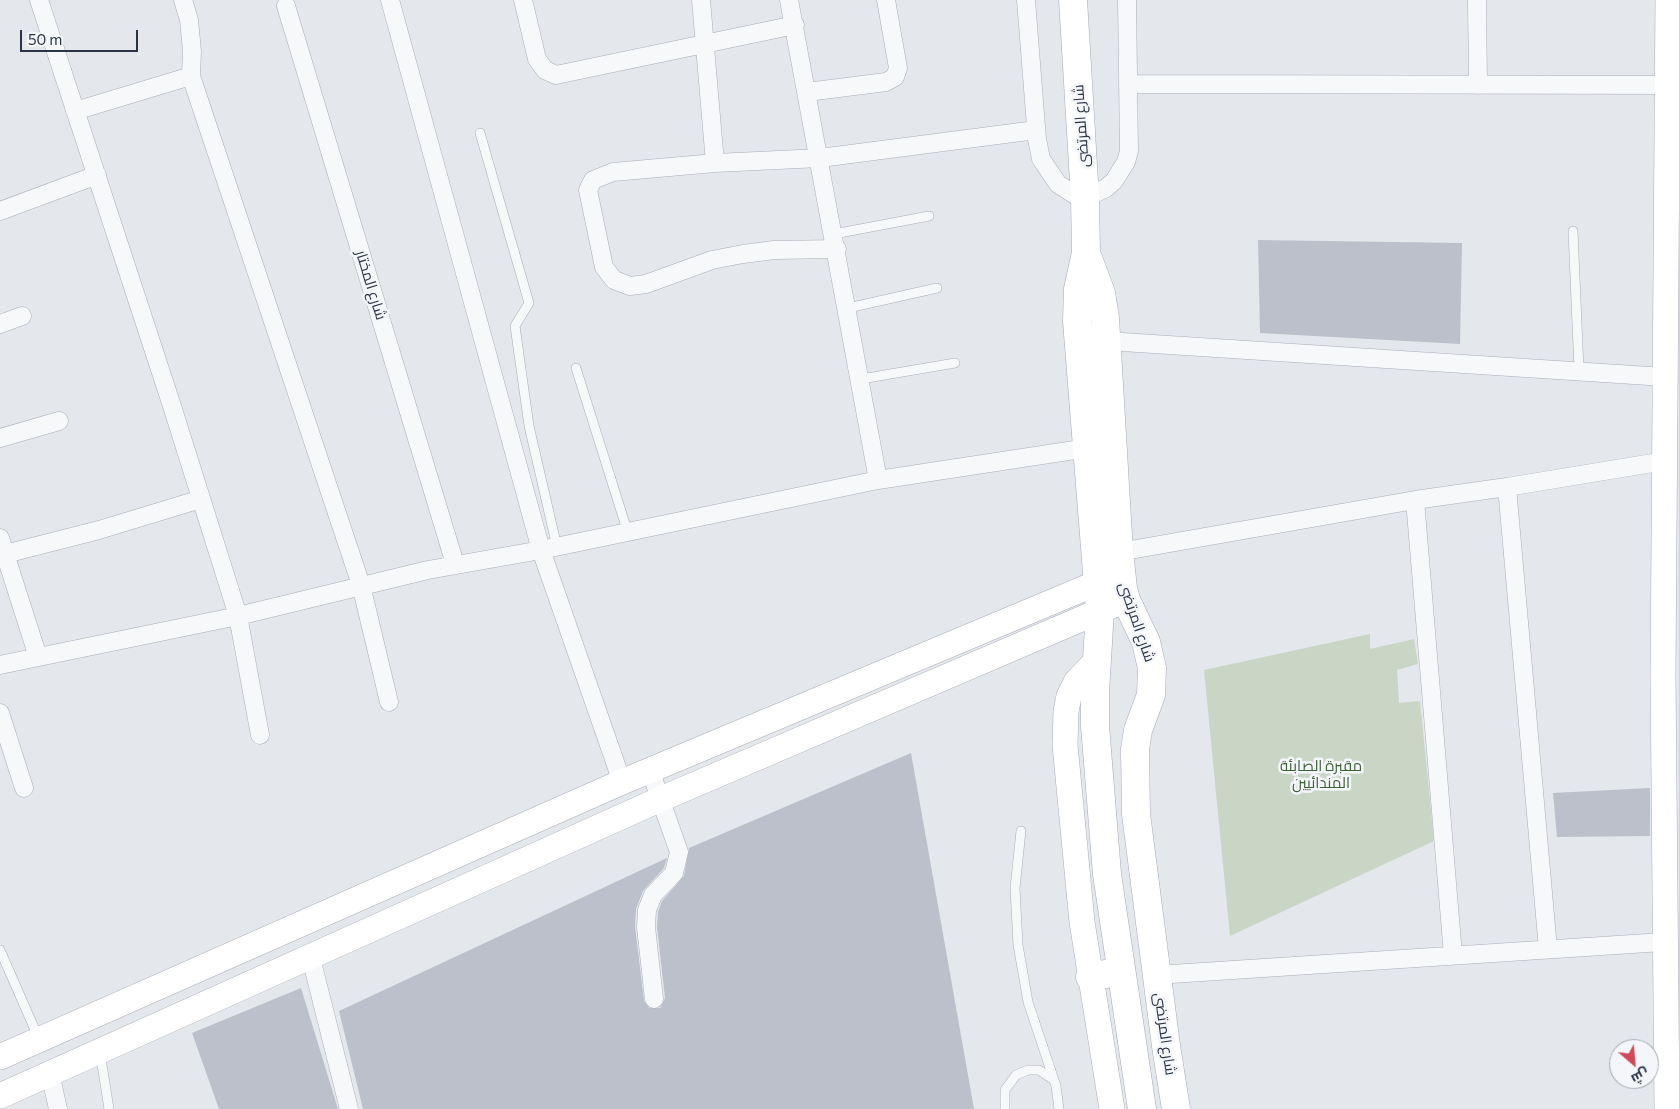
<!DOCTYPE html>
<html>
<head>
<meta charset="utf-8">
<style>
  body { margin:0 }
  #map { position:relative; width:1679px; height:1109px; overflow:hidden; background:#e4e7ec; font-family:Commissioner,Cairo,sans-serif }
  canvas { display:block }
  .north { position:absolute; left:1609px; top:1039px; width:50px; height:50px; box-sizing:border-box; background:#f4f6f9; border:1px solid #a4a8b1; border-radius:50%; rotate:153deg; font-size:14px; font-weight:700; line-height:20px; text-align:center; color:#2b3445 }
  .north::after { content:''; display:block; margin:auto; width:18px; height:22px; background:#d1495b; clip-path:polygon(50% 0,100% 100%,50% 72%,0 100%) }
  .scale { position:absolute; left:20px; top:30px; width:118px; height:22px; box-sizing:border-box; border:2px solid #2b3445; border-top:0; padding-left:6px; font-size:15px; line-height:18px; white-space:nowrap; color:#2b3445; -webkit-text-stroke:4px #f4f6f9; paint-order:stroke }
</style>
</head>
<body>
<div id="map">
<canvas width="1679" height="1109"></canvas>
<div class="north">ش</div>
<div class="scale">50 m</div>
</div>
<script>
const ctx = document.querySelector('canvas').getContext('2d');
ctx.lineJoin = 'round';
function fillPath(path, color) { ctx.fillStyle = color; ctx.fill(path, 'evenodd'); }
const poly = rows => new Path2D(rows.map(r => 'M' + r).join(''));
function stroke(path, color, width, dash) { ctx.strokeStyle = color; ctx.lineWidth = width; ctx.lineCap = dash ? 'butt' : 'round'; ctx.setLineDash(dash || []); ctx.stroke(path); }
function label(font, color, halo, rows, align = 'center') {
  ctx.font = font + ' Commissioner,Cairo,sans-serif'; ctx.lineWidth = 5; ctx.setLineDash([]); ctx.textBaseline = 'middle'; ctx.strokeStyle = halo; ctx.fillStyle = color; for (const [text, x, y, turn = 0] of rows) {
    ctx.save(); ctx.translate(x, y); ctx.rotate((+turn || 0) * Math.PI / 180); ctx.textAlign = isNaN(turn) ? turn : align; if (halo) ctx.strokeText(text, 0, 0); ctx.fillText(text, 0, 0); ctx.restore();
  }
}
fillPath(poly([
  [1370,634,1370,649,1414,639,1418,664,1397,670,1399,703,1420,701,1434,841,1230,936,1204,670]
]), '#c9d6c5');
fillPath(poly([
  [1258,240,1462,243,1460,344,1260,333],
  [911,753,974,1109,363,1109,339,1011,667,858,664,868,643,891,636,909,635,926,644,1001,649,1008,660,1008,665,998,657,927,658,912,662,901,684,876,689,848],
  [1650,788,1650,836,1557,837,1553,793],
  [301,988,338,1109,219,1109,192,1033]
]), '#bbc0ca');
const lane = poly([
  [480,133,529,303,515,326,529,426,557,547],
  [1573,231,1579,370],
  [834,234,929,216],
  [848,308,937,288],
  [576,368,628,533],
  [861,379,955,363],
  [1021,831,1015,888,1018,945,1028,1002,1056,1086,1059,1109],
  [0,950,39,1039],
  [100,1052,109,1109],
  [1005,1109,1005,1090,1016,1075,1028,1070,1039,1070,1054,1080]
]);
const street = poly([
  [39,0,172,406,238,616,260,735],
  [183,0,189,20,192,51,191,76,361,585,389,702],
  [390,0,541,550,622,782],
  [523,0,537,59,545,70,556,75,795,25],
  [701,0,715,163],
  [789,0,878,480],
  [1026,0,1037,139,1041,159,1058,184,1075,195,1085,198,1106,188,1114,181,1126,162,1129,151,1127,0],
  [1477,0,1478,85],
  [286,6,455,564],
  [1129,84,1679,85],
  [807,92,886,82,895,77,898,68,886,0],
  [75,111,191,76],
  [0,211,97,175],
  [837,249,774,250,743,254,712,260,646,284,630,286,614,280,604,267,588,190,593,180,613,172,715,163,820,158,1036,130],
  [0,324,22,316],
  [1107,341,1665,377],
  [0,438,59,421],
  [1507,487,1548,949],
  [1415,500,1453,955],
  [0,538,38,657],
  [1119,552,1415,500,1507,487,1665,461],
  [5,554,99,530,201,499],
  [0,665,238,616,428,570,541,550,878,480,1088,448],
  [0,713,24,788],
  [650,770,679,852,674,873,653,895,647,910,646,927,654,999],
  [311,958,349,1109],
  [1156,975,1663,942],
  [50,1073,58,1109]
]);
const secondary = poly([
  [1098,659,1076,682,1069,696,1066,711,1065,745,1082,922,1112,1109],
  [0,1057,622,782,1116,575],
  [0,1096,661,799,1116,604],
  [1667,1109,1663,675,1668,0]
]);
const primary = poly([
  [1073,0,1085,198,1086,253,1078,289,1077,321,1100,610,1095,692,1095,726,1107,874,1142,1109],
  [1086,253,1101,293,1105,318,1119,552,1123,588,1126,600,1146,642,1152,668,1151,695,1138,730,1135,749,1136,814,1166,1046,1176,1109],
  [1090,977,1121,971]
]);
stroke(lane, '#a9aeb7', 10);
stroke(street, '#a9aeb7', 19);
stroke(secondary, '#a9aeb7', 26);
stroke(primary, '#a3abb8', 29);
stroke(lane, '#f7f8fa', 9);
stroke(street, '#f7f8fa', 18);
stroke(secondary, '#fff', 25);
stroke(primary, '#fff', 28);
label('15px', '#2b3445', '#f4f6f9', [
  ["شارع المرتضى",1081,126,-94],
  ["شارع المختار",371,285,73],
  ["شارع المرتضى",1137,622,71],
  ["شارع المرتضى",1165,1034,82]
]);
label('15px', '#3f6138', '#f4f6f9', [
  ["مقبرة الصابئة",1321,766],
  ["المندائيين",1321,783]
]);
</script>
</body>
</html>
